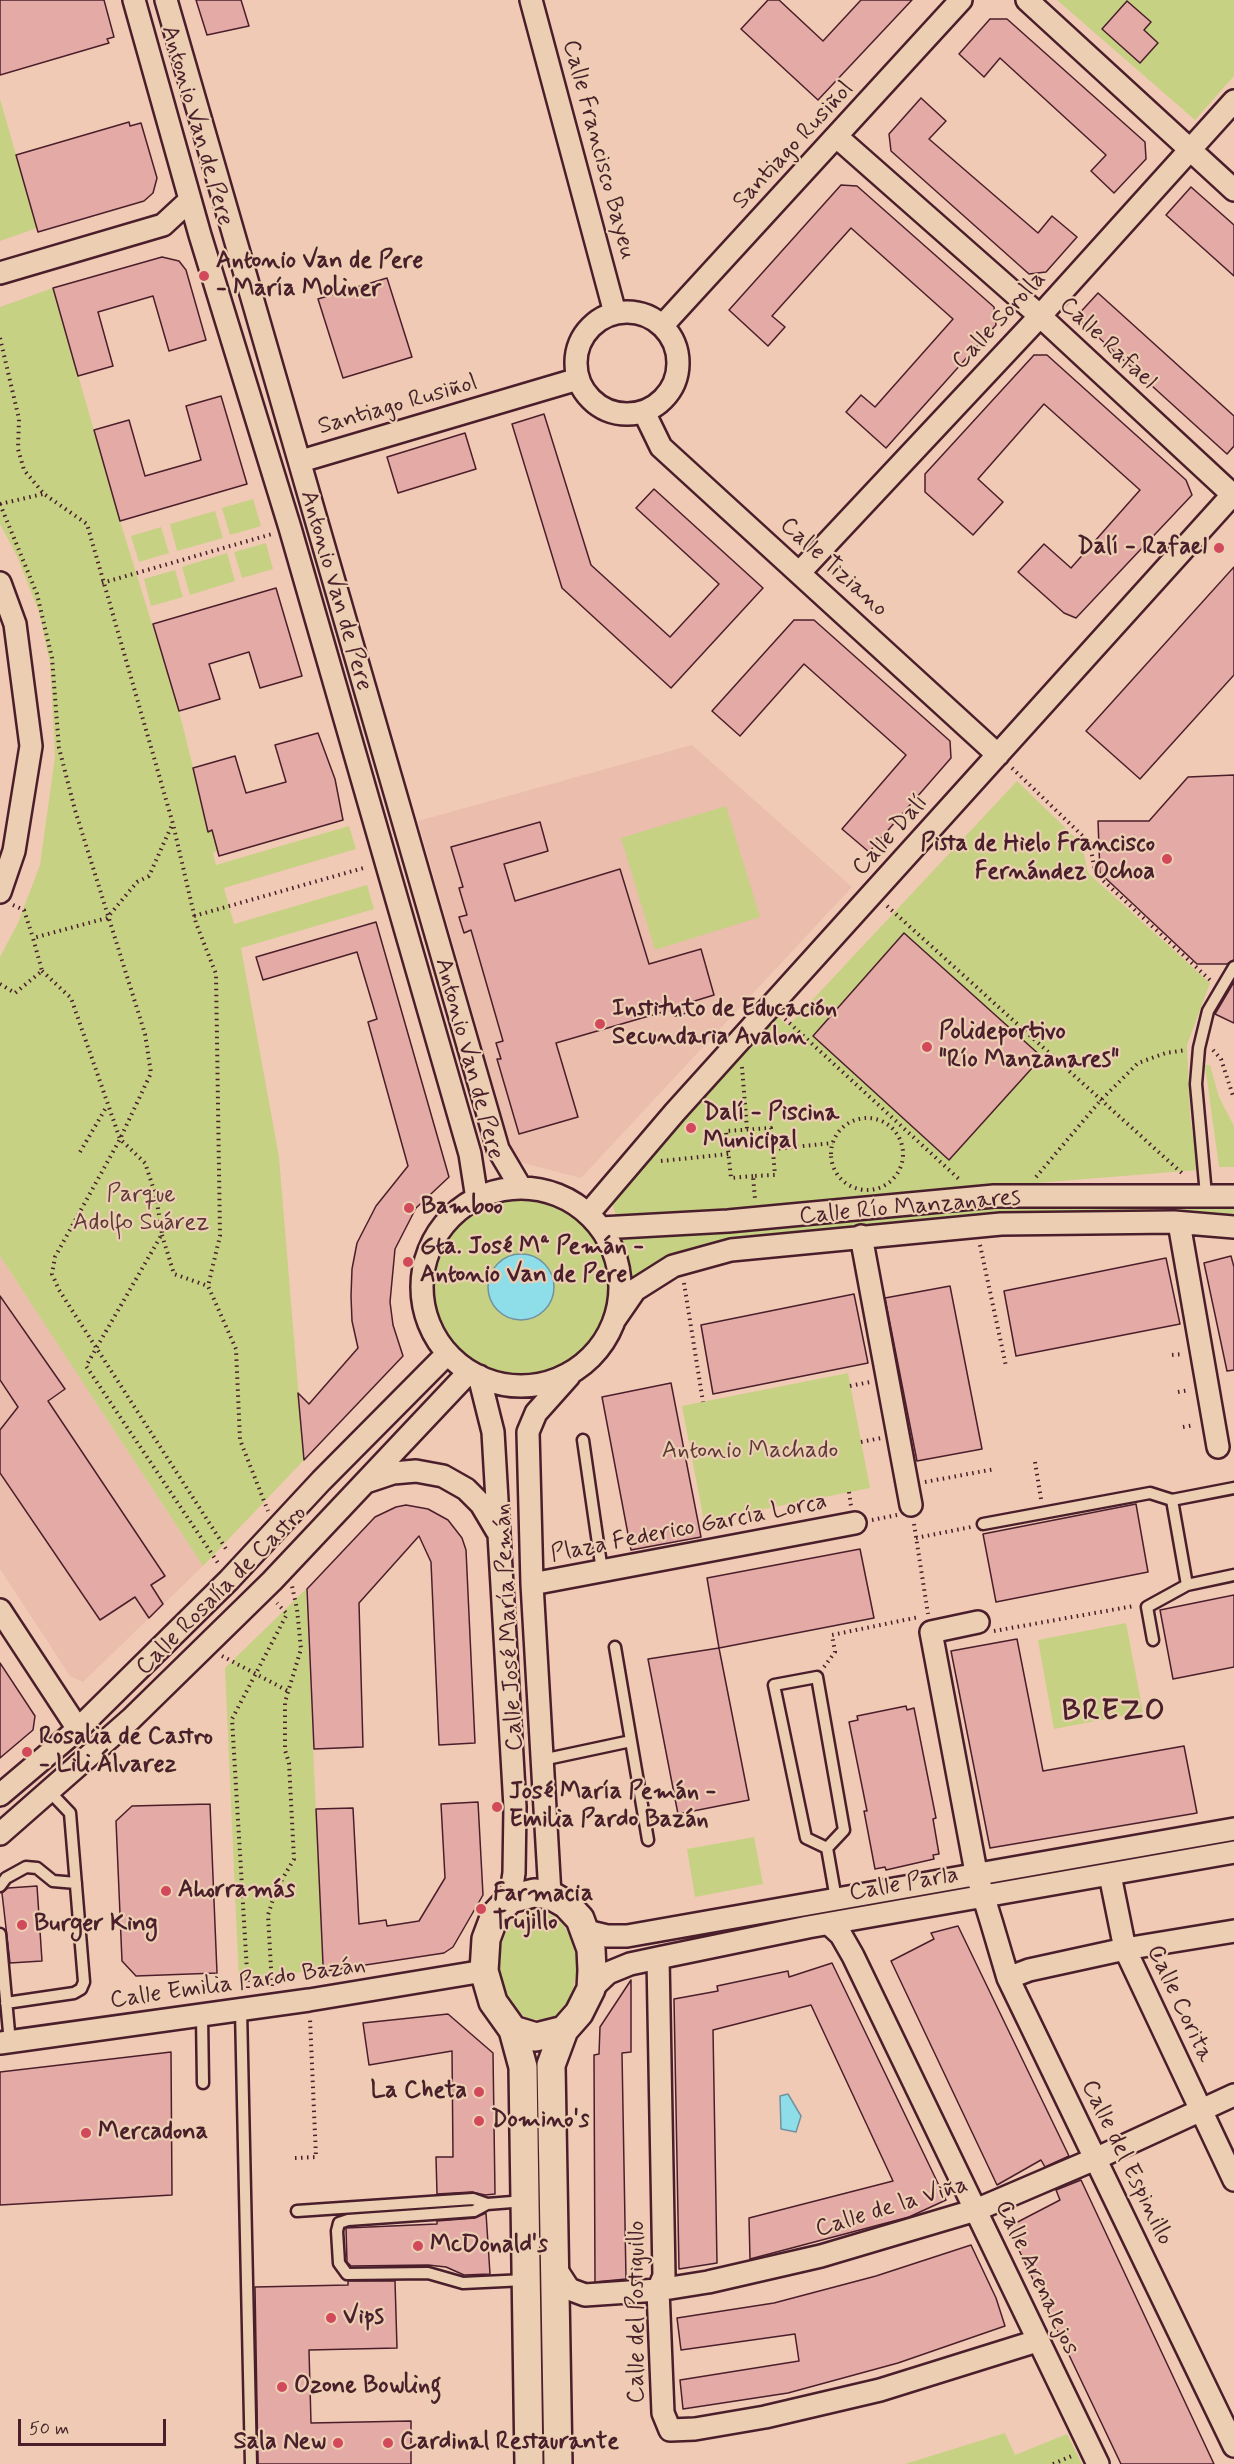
<!DOCTYPE html>
<html>
<head>
<meta charset="utf-8">
<style>
  body { margin:0 }
  #map { position:relative; width:1234px; height:2464px; overflow:hidden; background:#f1cab5; font-family:Mynerve,sans-serif }
  canvas { display:block }
  .scale { position:absolute; left:18px; top:2419px; width:148px; height:27px; box-sizing:border-box; border:3px solid #4a1f2b; border-top:0; padding-left:8px; font-size:18px; line-height:21px; white-space:nowrap; color:#4a1f2b; -webkit-text-stroke:4px #ecceb3; paint-order:stroke }
</style>
</head>
<body>
<div id="map">
<canvas width="1234" height="2464"></canvas>
<div class="scale">50 m</div>
</div>
<script>
const ctx = document.querySelector('canvas').getContext('2d');
ctx.lineJoin = 'round';
function fillPath(path, color) { ctx.fillStyle = color; ctx.fill(path, 'evenodd'); }
const poly = rows => new Path2D(rows.map(r => 'M' + r).join(''));
function stroke(path, color, width, dash) { ctx.strokeStyle = color; ctx.lineWidth = width; ctx.lineCap = dash ? 'butt' : 'round'; ctx.setLineDash(dash || []); ctx.stroke(path); }
function label(font, color, halo, rows, align = 'center') {
  ctx.font = font + ' Mynerve,sans-serif'; ctx.lineWidth = 4.5; ctx.setLineDash([]); ctx.textBaseline = 'middle'; ctx.strokeStyle = halo; ctx.fillStyle = color; for (const [text, x, y, turn = 0] of rows) {
    ctx.save(); ctx.translate(x, y); ctx.rotate((+turn || 0) * Math.PI / 180); ctx.textAlign = isNaN(turn) ? turn : align; if (halo) ctx.strokeText(text, 0, 0); ctx.fillText(text, 0, 0); ctx.restore();
  }
}
fillPath(poly([
  [692,745,852,887,581,1178,515,1161,418,821],
  [0,1256,203,1566,83,1682,70,1676,0,1569]
]), '#eabdad');
fillPath(poly([
  [1057,0,1234,0,1234,76,1195,120],
  [0,99,37,228,0,241],
  [53,288,120,521,179,711,200,795,198,796,206,815,204,816,208,831,212,830,217,851,213,853,216,865,349,826,356,849,224,888,234,924,367,885,374,909,241,948,279,1157,304,1460,203,1566,0,1256,0,957,18,923,40,865,55,756,50,663,39,612,17,556,0,524,0,307],
  [253,499,261,526,230,535,222,508],
  [215,511,223,538,177,551,170,524],
  [161,527,169,553,139,562,131,536],
  [266,543,273,569,242,578,234,552],
  [227,553,235,581,190,595,182,567],
  [175,570,183,597,151,606,144,579],
  [1017,781,1082,844,1088,873,1210,983,1187,1045,1190,1116,1198,1170,962,1189,618,1222,610,1197,771,1010,788,1026],
  [726,806,760,917,655,950,621,838],
  [1205,1065,1210,1065,1219,1097,1234,1126,1234,1167,1219,1167],
  [507,1199,536,1199,563,1208,587,1226,603,1250,610,1278,608,1308,596,1334,577,1356,552,1371,522,1376,493,1371,467,1358,447,1336,435,1310,433,1280,440,1252,456,1227,479,1209],
  [521,1253,548,1268,553,1277,554,1288,547,1307,530,1319,501,1260],
  [975,1201,1234,1202,1234,1224,844,1233,632,1285,615,1234],
  [848,1373,870,1488,704,1521,682,1406],
  [306,1589,323,1969,239,1981,225,1668],
  [1126,1623,1143,1712,1054,1729,1038,1640],
  [754,1837,763,1884,695,1897,687,1849],
  [532,1910,554,1916,563,1925,571,1938,578,1964,571,1998,555,2017,545,2020,528,2019,519,2012,500,1983,498,1968,501,1946,505,1934,513,1922],
  [1005,2433,1015,2455,1067,2434,1082,2464,905,2464]
]), '#c6d184');
const water = poly([
  '488 1287a33 33 0 1 1 66 0a33 33 0 1 1-66 0Z',
  [788,2094,801,2116,796,2132,781,2129,780,2096,788,2094]
]);
fillPath(water, '#8edeea');
stroke(water, '#73929e', 1.5);
const building = poly([
  [0,0,104,0,114,37,107,39,109,43,0,75,0,0],
  [196,0,241,0,249,26,207,35,196,0],
  [768,0,779,0,823,41,861,0,912,0,818,100,741,29,768,0],
  [1127,1,1151,22,1144,30,1158,43,1140,63,1102,29,1127,1],
  [990,19,1007,19,1145,142,1146,159,1114,193,1091,171,1106,155,1000,58,984,77,959,54,990,19],
  [921,98,946,121,929,139,1038,233,1052,216,1077,237,1046,272,1029,274,891,151,889,134,921,98],
  [129,122,130,126,141,123,157,178,153,193,144,201,38,232,16,155,129,122],
  [841,185,857,186,994,307,996,325,886,448,846,412,861,395,875,407,953,319,851,228,772,316,785,327,768,346,729,310,841,185],
  [1191,187,1234,225,1234,276,1166,215,1191,187],
  [162,257,179,261,186,270,206,340,169,351,153,296,98,312,113,366,78,376,53,288,162,257],
  [387,278,412,357,343,378,318,299,387,278],
  [1098,293,1234,416,1234,446,1227,454,1076,317,1098,293],
  [1034,355,1047,355,1186,480,1192,495,1076,618,1064,613,1018,572,1044,544,1071,568,1140,490,1044,404,978,479,1003,502,973,535,925,492,925,474,1034,355],
  [221,396,247,484,120,521,94,430,129,420,145,476,201,460,186,406,221,396],
  [544,414,591,565,670,637,719,584,636,508,654,489,763,588,671,688,562,588,512,424,544,414],
  [465,433,476,469,398,493,387,457,465,433],
  [1234,567,1234,675,1140,779,1086,731,1234,567],
  [276,588,302,676,260,688,249,652,209,664,220,699,179,711,153,624,276,588],
  [794,620,814,620,950,741,951,758,869,852,842,829,906,755,804,664,740,736,712,711,794,620],
  [318,733,335,779,343,820,219,856,212,830,208,832,193,768,235,756,246,793,286,782,275,745,318,733],
  [1234,775,1234,960,1227,964,1197,964,1100,873,1098,821,1149,821,1188,777,1234,775],
  [540,822,548,851,504,864,515,901,620,869,649,964,701,949,714,995,688,1003,690,1012,675,1016,673,1009,556,1043,578,1117,519,1134,497,1059,501,1059,496,1043,503,1041,471,930,464,933,459,917,467,915,459,888,463,887,451,847,540,822],
  [376,922,449,1177,416,1208,395,1249,390,1302,393,1325,403,1356,304,1460,298,1393,309,1404,358,1348,352,1321,351,1296,352,1269,357,1243,376,1206,408,1166,368,1022,377,1019,357,952,263,980,256,957,376,922],
  [904,933,1042,1057,949,1160,813,1036,904,933],
  [1234,982,1234,1023,1215,1014,1234,982],
  [1231,1256,1234,1267,1234,1370,1227,1371,1204,1263,1231,1256],
  [1166,1258,1180,1324,1016,1356,1004,1291,1166,1258],
  [950,1286,982,1449,917,1461,885,1298,950,1286],
  [854,1294,868,1363,713,1394,701,1325,854,1294],
  [0,1296,65,1389,48,1401,165,1576,151,1585,163,1604,149,1618,135,1597,100,1620,0,1473,0,1430,18,1407,0,1380,0,1296],
  [671,1383,701,1537,631,1550,602,1397,671,1383],
  [1136,1504,1148,1572,996,1602,983,1534,1136,1504],
  [406,1505,428,1509,448,1520,462,1538,466,1550,475,1743,439,1745,431,1562,419,1536,359,1603,363,1747,314,1749,307,1589,375,1517,396,1507,406,1505],
  [860,1549,874,1618,719,1648,707,1578,860,1549],
  [1234,1595,1234,1667,1173,1679,1160,1610,1234,1595],
  [1017,1639,1043,1771,1184,1746,1197,1813,990,1848,951,1651,1017,1639],
  [719,1648,749,1800,678,1814,648,1659,719,1648],
  [0,1663,35,1716,33,1730,0,1758,0,1663],
  [906,1706,907,1710,914,1708,936,1818,933,1819,939,1854,933,1855,934,1859,886,1870,885,1867,875,1869,864,1811,867,1811,849,1722,858,1720,857,1716,906,1706],
  [478,1802,483,1895,453,1947,444,1953,326,1971,323,1964,316,1809,353,1808,359,1924,386,1920,387,1926,419,1921,445,1878,441,1804,478,1802],
  [210,1804,217,1973,136,1976,122,1961,116,1821,132,1806,210,1804],
  [37,1886,42,1961,10,1963,2,1893,8,1888,37,1886],
  [958,1926,1069,2156,1045,2167,1041,2160,997,2185,891,1961,934,1939,931,1933,958,1926],
  [832,1963,946,2200,909,2217,750,2259,749,2218,893,2181,811,2005,713,2030,717,2263,679,2269,674,1999,718,1991,717,1986,788,1971,789,1977,832,1963],
  [631,1980,631,2052,622,2053,626,2279,595,2282,594,2055,599,2054,600,2027,631,1980],
  [448,2014,493,2053,495,2194,485,2195,472,2192,437,2194,436,2157,453,2157,452,2051,369,2065,363,2023,448,2014],
  [171,2052,172,2195,0,2205,0,2072,171,2052],
  [1081,2180,1214,2464,1121,2464,1008,2227,1060,2200,1056,2190,1081,2180],
  [486,2213,490,2274,464,2275,446,2267,428,2265,351,2266,347,2262,346,2228,437,2224,437,2221,475,2218,486,2213],
  [971,2245,996,2298,1005,2326,898,2363,788,2393,683,2409,680,2380,799,2361,795,2334,681,2350,677,2318,774,2303,876,2276,971,2245],
  [348,2281,395,2281,397,2348,309,2350,311,2423,411,2421,411,2464,258,2464,255,2287,348,2285,348,2281]
]);
fillPath(building, '#e4aaa5');
stroke(building, '#4a1f2b', 1.5);
const service = poly([
  [1206,1195,1196,1084,1199,1048,1208,1011,1234,967],
  [583,1440,602,1571],
  [1172,1500,1187,1585],
  [983,1524,1150,1493,1172,1500,1234,1488],
  [1153,1640,1147,1607,1187,1585,1234,1575],
  [631,1741,648,1840],
  [542,1760,631,1741,615,1647],
  [827,1848,806,1838,774,1685,817,1677,844,1830,827,1848,836,1899],
  [0,1886,6,1878,26,1867,37,1868,53,1881,76,1883],
  [0,1934,10,2043],
  [6,2003,74,1993,81,1989,84,1982,70,1813,49,1791],
  [241,2010,251,2464],
  [202,2016,203,2083],
  [297,2211,473,2199,487,2204],
  [525,2280,463,2283,428,2273,347,2274,339,2263,337,2231,339,2223,348,2220,474,2211,487,2204,525,2201]
]);
const minor = poly([
  [134,0,200,235,290,528,470,1154,477,1199],
  [166,0,498,1149,521,1188],
  [531,0,615,313],
  [1027,0,1234,190],
  [837,137,1040,316,1234,496],
  [0,273,163,225,190,200],
  '576 363a51 51 0 1 1 102 0a51 51 0 1 1-102 0Z',
  [663,325,961,0],
  [644,412,661,447,998,755],
  [301,461,578,379],
  [800,572,1040,316,1234,101],
  [0,583,15,624,31,746,14,851,0,892],
  '422 1287a99 99 0 1 1 198 0a99 99 0 1 1-198 0Z',
  [588,1214,675,1112,1234,493],
  [1179,1223,1218,1447],
  [601,1228,728,1221,994,1196,1234,1196],
  [861,1236,911,1505],
  [615,1319,635,1290,673,1266,731,1250,1001,1224,1174,1222,1234,1227],
  [479,1376,493,1432,515,1807,514,1873,510,1899],
  [366,1482,393,1473,416,1471,443,1476,466,1489,481,1504,497,1531],
  [532,1584,855,1523],
  [0,1610,78,1729],
  [978,1622,931,1632,976,1872,992,1924,1008,1978,1234,2446],
  [0,1795,78,1729,229,1580,321,1481,447,1354],
  [0,1834,131,1719,272,1581,469,1372],
  [1110,1875,1125,1949,1234,2180],
  [550,1895,532,1584,528,1432,536,1413,569,1376],
  [829,1924,841,1935,853,1956,1098,2464],
  [586,1931,607,1936,627,1936,1234,1829],
  [658,1958,664,2276,658,2290,663,2413,670,2430,695,2429,765,2417,880,2390,1037,2341],
  [1008,1978,1029,1970,1125,1949,1234,1931],
  [591,1989,608,1973,630,1964,658,1958,808,1927,1234,1852],
  [0,2043,309,2000,484,1971],
  [556,2269,569,2289,585,2295,658,2290,708,2282,821,2256,976,2210,1095,2159,1234,2095]
]);
const tertiary = poly([
  [534,1893,550,1895,566,1904,580,1919,591,1949,592,1970,591,1989,579,2013,564,2030,536,2037,513,2030,493,2002,484,1971,486,1939,495,1915,510,1899,534,1893],
  [513,2030,523,2067,529,2464],
  [558,2464,551,2065,564,2030]
]);
stroke(service, '#4a1f2b', 15);
stroke(minor, '#4a1f2b', 26);
stroke(tertiary, '#4a1f2b', 32);
stroke(poly([
  [0,338,19,419,18,449,24,470,44,494,87,524,173,824,196,923,216,974,220,1236,208,1286,236,1349,240,1440,268,1511],
  [0,504,37,594,52,658,59,748,75,810,145,1034,151,1073,120,1139,55,1257,52,1274,59,1290,228,1552],
  [0,504,43,494],
  [102,583,272,534],
  [1012,768,1090,843,1095,873,1210,980],
  [13,905,24,910,33,938],
  [887,906,1184,1175],
  [194,916,367,867],
  [42,971,71,998,120,1139,145,1163,156,1196,162,1234,86,1366,218,1563],
  [0,984,15,993,42,971,33,938,107,918,137,882,149,876,172,825],
  [785,1019,960,1180],
  [1213,1050,1221,1059,1234,1099],
  [742,1067,747,1129],
  '831 1154a36 36 0 1 1 72 0a36 36 0 1 1-72 0Z',
  [773,1149,833,1143],
  [80,1152,107,1106],
  [661,1161,729,1154],
  [753,1176,731,1178,726,1131,771,1128,775,1175,753,1176,755,1199],
  [1036,1177,1100,1101,1138,1063,1166,1053,1186,1050],
  [162,1235,174,1274,208,1286],
  [980,1245,1006,1366],
  [684,1283,703,1402],
  [1172,1355,1183,1354],
  [850,1386,870,1382],
  [1178,1392,1189,1390],
  [1183,1427,1194,1425],
  [861,1442,881,1438],
  [1035,1462,1041,1499],
  [925,1482,995,1469],
  [849,1492,851,1506],
  [872,1520,897,1515],
  [914,1524,928,1614],
  [916,1538,971,1527],
  [994,1631,1134,1606],
  [222,1656,288,1691],
  [824,1667,835,1652,832,1635,919,1617],
  [272,1986,268,1915,276,1890,294,1859,289,1763,285,1750,285,1702,301,1649,297,1609,292,1586],
  [248,1988,232,1719,287,1614,277,1603],
  [295,2158,316,2157,310,2019],
  [1053,2464,1074,2455]
]), '#4a1f2b', 4, [1.5, 4.5]);
stroke(service, '#ecceb3', 10);
stroke(minor, '#ecceb3', 21);
stroke(tertiary, '#ecceb3', 27);
for (const [x, y, r, color] of [
  [204,276,6,"#d1495b"],
  [1219,548,6,"#d1495b"],
  [1167,859,6,"#d1495b"],
  [600,1024,6,"#d1495b"],
  [927,1047,6,"#d1495b"],
  [691,1128,6,"#d1495b"],
  [409,1208,6,"#d1495b"],
  [408,1262,6,"#d1495b"],
  [27,1752,6,"#d1495b"],
  [497,1807,6,"#d1495b"],
  [166,1891,6,"#d1495b"],
  [481,1909,6,"#d1495b"],
  [22,1925,6,"#d1495b"],
  [479,2092,6,"#d1495b"],
  [479,2121,6,"#d1495b"],
  [86,2133,6,"#d1495b"],
  [418,2246,6,"#d1495b"],
  [331,2318,6,"#d1495b"],
  [282,2387,6,"#d1495b"],
  [338,2443,6,"#d1495b"],
  [388,2443,6,"#d1495b"]
]) { const dot = new Path2D(); dot.arc(x, y, r, 0, 2 * Math.PI); ctx.fillStyle = color; ctx.fill(dot); stroke(dot, '#ecceb3', 2); }
label('24px', '#4a1f2b', '#ecceb3', [
  ["Antonio Van de Pere",196,126,74],
  ["Santiago Rusiñol",794,146,-47],
  ["Calle Francisco Bayeu",598,150,75],
  ["Calle Sorolla",1000,321,-47],
  ["Calle Rafael",1107,344,43],
  ["Santiago Rusiñol",398,406,-16],
  ["Calle Tiziano",833,568,42],
  ["Antonio Van de Pere",335,591,74],
  ["Calle Dalí",891,836,-48],
  ["Antonio Van de Pere",468,1059,75],
  ["Calle Río Manzanares",910,1208,-5],
  ["Plaza Federico García Lorca",689,1529,-11],
  ["Calle Rosalía de Castro",222,1591,-45],
  ["Calle José María Pemán",510,1627,-93],
  ["Calle Parla",904,1885,-10],
  ["Calle Emilia Pardo Bazán",238,1984,-8],
  ["Calle Corita",1179,2004,65],
  ["Calle del Espinillo",1126,2163,64],
  ["Calle de la Viña",892,2208,-17],
  ["Calle Arenalejos",1036,2278,65],
  ["Calle del Postiguillo",638,2312,-90]
]);
label('bold 24px', '#4a1f2b', '#ecceb3', [
  ["Antonio Van de Pere",216,262],
  ["- María Moliner",216,290],
  ["Dalí - Rafael",1207,548,"right"],
  ["Pista de Hielo Francisco",1155,845,"right"],
  ["Fernández Ochoa",1155,873,"right"],
  ["Instituto de Educación",612,1010],
  ["Secundaria Avalon",612,1038],
  ["Polideportivo",939,1033],
  ["\"Río Manzanares\"",939,1061],
  ["Dalí - Piscina",703,1114],
  ["Municipal",703,1142],
  ["Bamboo",421,1208],
  ["Gta. José Mª Pemán -",420,1248],
  ["Antonio Van de Pere",420,1276],
  ["Rosalia de Castro",39,1738],
  ["- Lili Álvarez",39,1766],
  ["José María Pemán -",509,1793],
  ["Emilia Pardo Bazán",509,1821],
  ["Ahorramás",178,1891],
  ["Farmacia",493,1895],
  ["Trujillo",493,1923],
  ["Burger King",34,1925],
  ["La Cheta",467,2092,"right"],
  ["Domino's",491,2121],
  ["Mercadona",98,2133],
  ["McDonald's",430,2246],
  ["Vips",343,2318],
  ["Ozone Bowling",294,2387],
  ["Sala New",326,2443,"right"],
  ["Cardinal Restaurante",400,2443]
], 'left');
label('24px', '#5d3a38', '#ecceb3', [
  ["Parque",141,1196],
  ["Adolfo Suárez",141,1224],
  ["Antonio Machado",750,1452]
]);
ctx.letterSpacing = '1.5px';
label('bold 30px', '#4a1f2b', '#ecceb3', [
  ["BREZO",1114,1713]
]);
ctx.letterSpacing = '0px';
</script>
</body>
</html>
